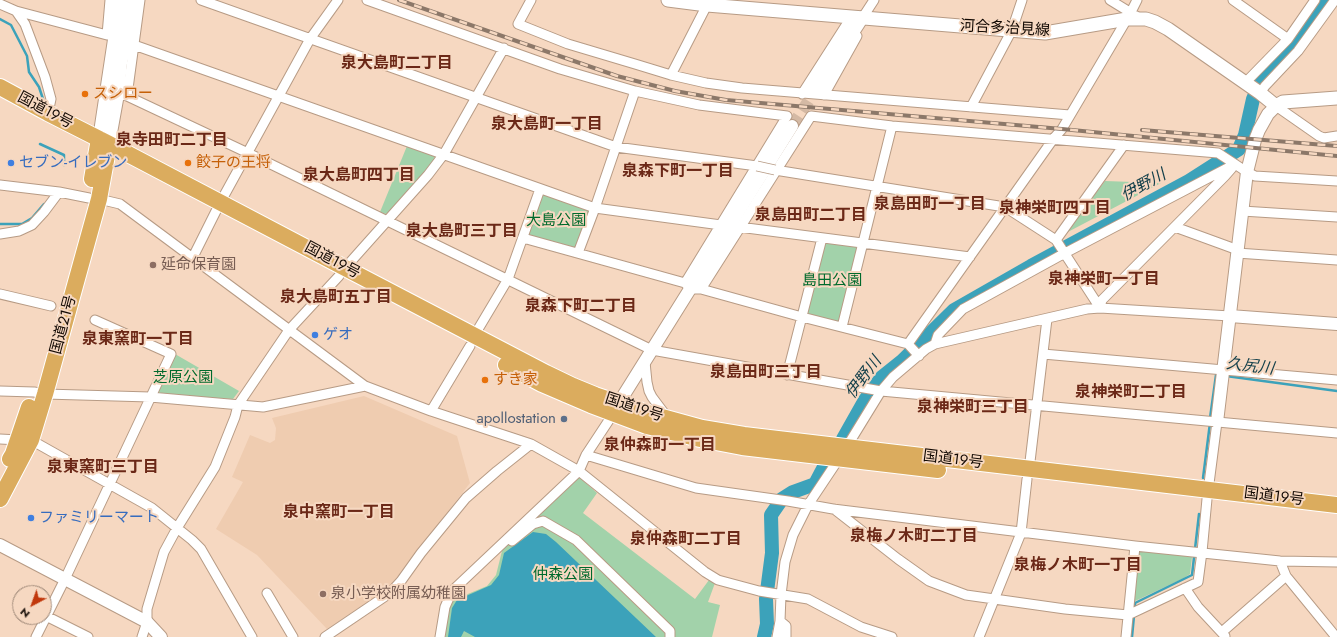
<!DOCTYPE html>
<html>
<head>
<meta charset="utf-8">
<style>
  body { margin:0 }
  #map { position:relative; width:1337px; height:637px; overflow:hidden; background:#f6d8c1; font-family:Jost,sans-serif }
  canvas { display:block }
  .north { position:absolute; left:12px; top:585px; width:40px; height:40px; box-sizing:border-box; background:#f6d8c1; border:1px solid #9b8575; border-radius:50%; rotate:221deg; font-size:11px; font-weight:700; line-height:16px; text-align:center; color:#120903 }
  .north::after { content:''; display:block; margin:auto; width:14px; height:18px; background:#c1380c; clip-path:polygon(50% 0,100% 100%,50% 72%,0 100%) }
</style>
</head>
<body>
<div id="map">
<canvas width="1337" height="637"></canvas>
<div class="north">N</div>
</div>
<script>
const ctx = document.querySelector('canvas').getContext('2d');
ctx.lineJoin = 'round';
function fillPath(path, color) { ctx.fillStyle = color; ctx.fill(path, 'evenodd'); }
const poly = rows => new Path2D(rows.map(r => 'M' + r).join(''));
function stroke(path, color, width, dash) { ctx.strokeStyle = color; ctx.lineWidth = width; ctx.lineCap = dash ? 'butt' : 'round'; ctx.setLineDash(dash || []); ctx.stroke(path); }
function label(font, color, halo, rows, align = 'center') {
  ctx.font = font + ' Jost,"Noto Sans JP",sans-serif'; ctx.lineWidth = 4; ctx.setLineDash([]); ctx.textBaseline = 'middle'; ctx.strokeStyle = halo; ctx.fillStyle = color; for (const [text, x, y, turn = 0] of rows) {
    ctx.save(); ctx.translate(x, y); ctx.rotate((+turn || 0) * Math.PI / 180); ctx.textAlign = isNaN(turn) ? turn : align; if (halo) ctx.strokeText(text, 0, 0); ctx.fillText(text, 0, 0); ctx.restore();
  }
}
fillPath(poly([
  [364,396,457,436,470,483,389,588,327,629,257,555,216,529,243,482,232,477,250,435,270,443,275,440,276,428,272,418]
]), '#efccb0');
fillPath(poly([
  [407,146,434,155,435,159,425,172,388,213,385,214,380,212],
  [1105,181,1161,183,1064,234],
  [544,193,588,209,590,212,576,249,529,236,528,233,541,195],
  [828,243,857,247,858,249,840,321,838,323,808,315,806,313,824,245],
  [175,354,239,391,233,399,159,395,156,390],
  [579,477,597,493,583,513,695,599,709,580,715,583,708,602,720,605,712,637,443,637,446,613,451,601,487,586,496,575,503,547],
  [1139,550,1192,557,1190,574,1184,578,1133,602,1136,554]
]), '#a2d2aa');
fillPath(poly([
  [533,532,546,534,556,542,656,637,475,637,464,631,461,637,448,637,452,608,457,600,491,585,499,575,504,553]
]), '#3ca2ba');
stroke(poly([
  [0,19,11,25,27,56,29,72,39,87,43,99],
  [40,144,64,155,64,165],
  [0,224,22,224,32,218,44,204],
  [1226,376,1337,391],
  [1210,418,1216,375,1219,376],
  [1203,478,1210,423],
  [1135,609,1135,603,1192,575,1199,514],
  [1132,637,1134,616]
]), '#3ca2ba', 2.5);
stroke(poly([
  [843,439,865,400,882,377,902,361,954,310,1031,266,1189,181,1239,149,1245,135,1253,99,1260,83,1292,47,1327,0],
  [764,637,767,624,766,599,772,553,771,515,782,499,793,492,815,484,825,465]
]), '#3ca2ba', 14);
stroke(poly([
  [792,126,815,91]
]), '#d4b9a4', 12, [12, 6]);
const minor = poly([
  [201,0,616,147,757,166],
  [367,0,560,69,635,91,699,105,787,116,685,283],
  [531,0,518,24,568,44,635,64,671,75,706,83,742,88,1070,115],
  [1110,0,1141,19],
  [1233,0,1288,39],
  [0,4,16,11,107,35,110,0],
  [16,11,25,24,45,77,51,99,48,113],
  [1131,12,1137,0],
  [863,17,874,0],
  [134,45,595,208,721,225],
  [671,75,709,1],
  [1245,83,1288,39,1315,0],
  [1260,93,1265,86,1298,51,1335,0],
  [118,94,127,96,248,153,652,350,881,391,1337,433],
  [802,94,852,16],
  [824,95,857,36],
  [127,96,140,0],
  [1276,106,1319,136,1324,138,1337,136],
  [971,107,1012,30,1022,0],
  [775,170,1005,207,1056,240,1100,308],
  [0,185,59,192,89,198],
  [99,199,120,204,365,386,431,411,531,444,579,471,705,572,718,580,759,591,808,599,861,627,892,637],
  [220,203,310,39,338,0],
  [1242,211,1337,217],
  [739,227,970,257],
  [1175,227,1238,250],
  [0,234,19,231,32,225,44,212,59,192],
  [523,238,685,283,691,289,701,289,802,317,908,344,919,356],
  [1056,240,1124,145],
  [578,253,595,208,635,91],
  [1237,253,1337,260],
  [192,259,216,211],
  [345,268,428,175,444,154,504,48],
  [701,289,811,116,892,126,1218,153,1247,172,1255,176,1337,181],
  [0,294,51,306],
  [1100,308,1102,300,1225,176,1232,168],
  [842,327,892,126],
  [474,336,508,279,540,189],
  [908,344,1054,138,1062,129,1127,19],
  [935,344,938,335,963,309,1065,253,1235,164],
  [1043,354,1337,380],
  [645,362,647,382,649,391,652,397,667,417],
  [787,375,822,238],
  [0,391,34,392,45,394,150,397,263,407,365,386],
  [431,411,470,346],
  [0,439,18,440],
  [31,440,152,508,192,540,201,549,252,637],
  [586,455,696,488,788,501,833,509,1135,546,1280,561,1337,562],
  [1029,470,1047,319],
  [834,509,898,559,929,581,966,595,1065,609,1128,615,1198,582,1202,552,1207,499,1217,422],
  [512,541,533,524,543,521,576,540,670,631,670,637],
  [1280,561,1286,576,1336,637],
  [1185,588,1198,607,1225,636],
  [267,593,293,637],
  [46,616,88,637],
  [780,621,786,626,786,637],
  [1222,632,1286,576],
  [36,637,65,579,171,354,95,320],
  [142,637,147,622,147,609,164,552,177,528,215,467,235,417,238,405,289,330,339,276],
  [325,637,390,593,401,581,421,553,466,498,497,471,531,444],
  [440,637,445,607,452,591,579,471,586,455,613,414],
  [777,637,780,621,781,595,785,562,793,535,808,505,846,448,881,391,893,377,926,349,935,344,1087,309,1100,308,1230,316],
  [979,637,1021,533,1027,479],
  [1126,637,1135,546]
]);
const tertiary = poly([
  [815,91,863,17],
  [99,139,120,0],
  [109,144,118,94,121,63,125,46,131,0],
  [1230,316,1337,324],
  [615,409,792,126],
  [1217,422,1247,172,1255,140,1259,130,1268,114,1276,106],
  [0,545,147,622,161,637]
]);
const secondary = poly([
  [668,0,707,5,1045,33,1127,19,1146,19,1155,22,1168,29,1260,93,1276,106,1283,102,1337,98]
]);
const trunk = poly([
  [0,87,48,113,109,144,345,268,546,373,573,386,595,395,651,414,702,428,744,435,1337,505],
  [92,179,99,139],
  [506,365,542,384,591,405,647,426,700,439,742,447,938,470],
  [10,459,13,454,29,407],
  [0,499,31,440,45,394,99,199,109,144]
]);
stroke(minor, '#b79b85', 11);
stroke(tertiary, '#b79b85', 14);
stroke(secondary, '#b79b85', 15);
stroke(trunk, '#fff', 18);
stroke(minor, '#fff', 9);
stroke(tertiary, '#fff', 12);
stroke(secondary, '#fff', 13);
stroke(trunk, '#dbac5e', 16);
const rail = poly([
  [399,0,617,76,675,91,726,100,1062,129,1337,156],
  [1142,130,1337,146]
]);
stroke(rail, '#8c7869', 4);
stroke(rail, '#f6d8c1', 2.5, [8]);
const minorBridge = poly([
  [757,166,775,170]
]);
stroke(minorBridge, '#b79b85', 11, []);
stroke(minorBridge, '#fff', 9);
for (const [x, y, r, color] of [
  [85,94,4,"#e8710a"],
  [11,163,4,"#3f7fe0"],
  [188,163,4,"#e8710a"],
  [153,265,4,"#8d6e63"],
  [315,335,4,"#3f7fe0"],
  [485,380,4,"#e8710a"],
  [564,419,4,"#5c6f8a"],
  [31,518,4,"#3f7fe0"],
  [323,594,4,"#8d6e63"]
]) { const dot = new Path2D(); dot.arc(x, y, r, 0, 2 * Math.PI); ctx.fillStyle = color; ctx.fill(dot); stroke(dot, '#f6d8c1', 1.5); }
label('15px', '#120903', '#f6d8c1', [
  ["河合多治見線",1005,29,3],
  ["国道19号",45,111,28],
  ["国道19号",332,261,28],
  ["国道21号",64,325,-75],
  ["国道19号",634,408,18],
  ["国道19号",953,460,7],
  ["国道19号",1274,497,7]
]);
label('15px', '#c56008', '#f6d8c1', [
  ["スシロー",93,94],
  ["餃子の王将",196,163],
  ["すき家",493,380]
], 'left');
label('15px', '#366cbe', '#f6d8c1', [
  ["セブン-イレブン",19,163],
  ["ゲオ",323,335],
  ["ファミリーマート",39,518]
], 'left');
label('15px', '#006a2c', '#f6d8c1', [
  ["大島公園",556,221],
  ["島田公園",832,281],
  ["芝原公園",183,378],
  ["仲森公園",563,575]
]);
label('15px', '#785e54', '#f6d8c1', [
  ["延命保育園",161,265],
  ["泉小学校附属幼稚園",331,594]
], 'left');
label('15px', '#4e5e75', '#f6d8c1', [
  ["apollostation",556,419]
], 'right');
label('bold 16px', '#6b2817', '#f6d8c1', [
  ["泉大島町二丁目",397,64],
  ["泉大島町一丁目",547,125],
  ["泉寺田町二丁目",172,141],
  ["泉森下町一丁目",678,172],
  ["泉大島町四丁目",359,176],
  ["泉島田町一丁目",930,205],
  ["泉神栄町四丁目",1055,209],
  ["泉島田町二丁目",811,216],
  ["泉大島町三丁目",462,232],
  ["泉神栄町一丁目",1104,280],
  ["泉大島町五丁目",336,298],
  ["泉森下町二丁目",581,307],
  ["泉東窯町一丁目",138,340],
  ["泉島田町三丁目",766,373],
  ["泉神栄町二丁目",1131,393],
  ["泉神栄町三丁目",973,408],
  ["泉仲森町一丁目",660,446],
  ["泉東窯町三丁目",103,468],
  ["泉中窯町一丁目",339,513],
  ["泉梅ノ木町二丁目",914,537],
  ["泉仲森町二丁目",686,540],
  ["泉梅ノ木町一丁目",1078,566]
]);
label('italic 16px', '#113e49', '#f6d8c1', [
  ["伊野川",1144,186,-29],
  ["久尻川",1250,367,7],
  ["伊野川",864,378,-53]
]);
</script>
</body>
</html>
